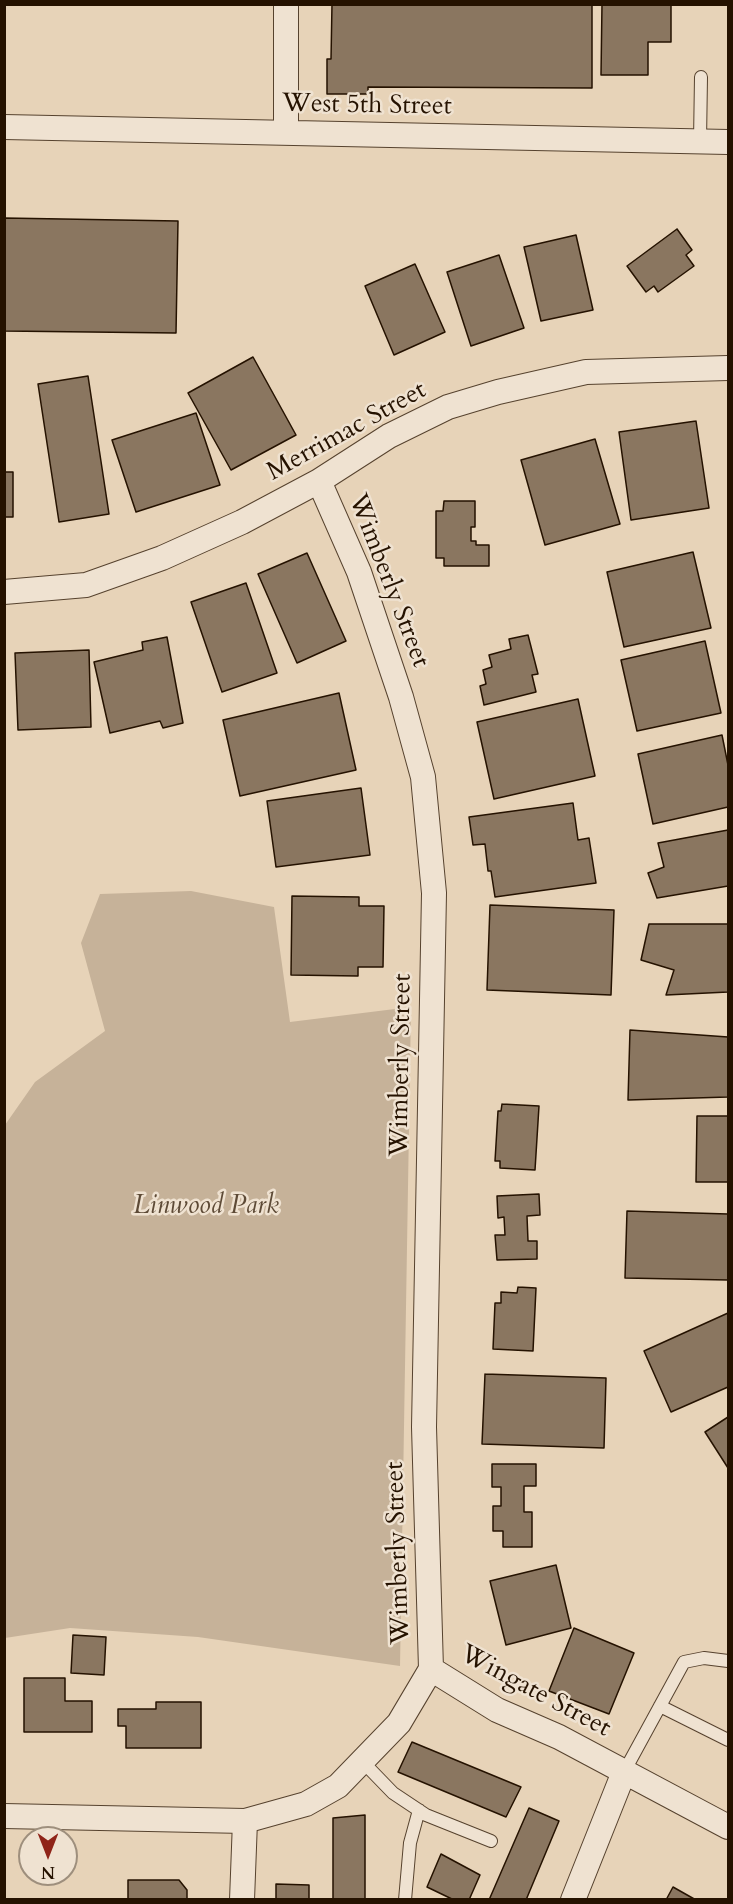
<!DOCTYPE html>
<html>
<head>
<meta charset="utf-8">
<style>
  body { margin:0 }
  #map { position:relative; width:733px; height:1904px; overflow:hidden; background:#e7d3b8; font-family:Cardo,serif }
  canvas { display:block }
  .frame { position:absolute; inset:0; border:6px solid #251200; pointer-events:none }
  .north { position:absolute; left:18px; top:1826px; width:60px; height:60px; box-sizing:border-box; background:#efe2d1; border:2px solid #9e8f7d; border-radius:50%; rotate:180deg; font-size:16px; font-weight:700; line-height:24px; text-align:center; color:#251200 }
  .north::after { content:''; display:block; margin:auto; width:21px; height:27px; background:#8f2418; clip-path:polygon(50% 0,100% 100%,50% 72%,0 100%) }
</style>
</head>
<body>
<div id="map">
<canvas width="733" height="1904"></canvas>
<div class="frame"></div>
<div class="north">N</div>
</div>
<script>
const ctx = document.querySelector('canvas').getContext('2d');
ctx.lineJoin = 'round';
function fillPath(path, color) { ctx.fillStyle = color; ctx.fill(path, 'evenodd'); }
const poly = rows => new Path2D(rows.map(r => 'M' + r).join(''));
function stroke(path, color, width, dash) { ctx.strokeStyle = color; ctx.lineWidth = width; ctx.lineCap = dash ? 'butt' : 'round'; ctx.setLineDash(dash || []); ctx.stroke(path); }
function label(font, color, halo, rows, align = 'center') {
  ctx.font = font + ' Cardo,serif'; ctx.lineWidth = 5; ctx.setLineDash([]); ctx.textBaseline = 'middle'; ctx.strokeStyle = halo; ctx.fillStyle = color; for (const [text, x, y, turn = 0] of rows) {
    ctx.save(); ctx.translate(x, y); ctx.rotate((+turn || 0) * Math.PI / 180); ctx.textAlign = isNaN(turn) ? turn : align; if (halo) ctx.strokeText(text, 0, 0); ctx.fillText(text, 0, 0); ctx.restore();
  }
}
fillPath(poly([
  [191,891,274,907,290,1022,411,1007,400,1666,198,1637,70,1628,5,1638,5,1125,35,1082,105,1031,81,943,100,894]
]), '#c6b299');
const building = poly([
  [332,4,592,4,592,88,368,87,368,94,327,94,327,59,331,59,332,4],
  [602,4,671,4,671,42,648,42,648,75,601,75,602,4],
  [4,218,178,221,176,333,4,331,4,218],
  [677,229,692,250,686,255,694,266,658,292,654,286,646,292,627,266,677,229],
  [576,235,593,310,541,321,524,247,576,235],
  [499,255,524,328,471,346,447,272,499,255],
  [415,264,445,332,394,355,365,286,415,264],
  [253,357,296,435,231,470,188,393,253,357],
  [88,376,109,514,59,522,38,384,88,376],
  [196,413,220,485,136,512,112,440,196,413],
  [696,421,709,508,631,520,619,432,696,421],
  [595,439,620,524,545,545,521,460,595,439],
  [4,472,13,472,13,517,4,517,4,472],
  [444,501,475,501,475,527,471,527,471,541,476,541,476,545,489,545,489,566,444,566,444,558,436,558,436,511,443,511,444,501],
  [693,552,711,628,624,647,607,572,693,552],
  [307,553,346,641,297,663,258,574,307,553],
  [246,583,277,673,222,692,191,602,246,583],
  [528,635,538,674,532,675,536,692,484,705,480,686,486,684,483,670,492,667,489,655,511,649,509,639,528,635],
  [167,637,183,723,163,728,160,721,110,733,94,662,143,650,142,642,167,637],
  [705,641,721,713,637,731,621,660,705,641],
  [89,650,91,727,18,730,15,653,89,650],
  [339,693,356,770,240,796,223,720,339,693],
  [578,699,595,776,494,799,477,722,578,699],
  [722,735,728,765,728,807,653,824,638,754,722,735],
  [361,788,370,855,276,867,267,801,361,788],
  [573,803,578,840,589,838,596,883,495,897,491,871,488,871,485,844,473,845,469,817,573,803],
  [728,830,728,886,657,898,648,873,664,867,658,843,728,830],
  [292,896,359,897,359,906,384,906,383,967,358,967,358,976,291,975,292,896],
  [490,905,614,910,611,995,487,990,490,905],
  [649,924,728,924,728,992,666,995,674,970,641,960,649,924],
  [630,1030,728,1037,728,1097,628,1100,630,1030],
  [502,1104,539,1106,535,1170,500,1168,500,1161,495,1161,498,1111,501,1111,502,1104],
  [697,1116,728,1116,728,1182,696,1182,697,1116],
  [539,1194,540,1215,527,1216,528,1241,537,1241,537,1259,497,1260,495,1235,505,1235,504,1217,498,1218,497,1196,539,1194],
  [627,1211,728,1214,728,1280,625,1278,627,1211],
  [518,1287,536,1288,533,1351,493,1349,495,1303,501,1303,501,1292,517,1293,518,1287],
  [728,1313,728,1387,671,1412,644,1351,728,1313],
  [485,1374,606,1378,604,1448,482,1444,485,1374],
  [728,1417,728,1468,705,1432,728,1417],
  [492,1464,536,1464,536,1486,524,1486,524,1512,532,1512,532,1547,503,1547,503,1531,493,1531,493,1506,501,1506,501,1487,492,1487,492,1464],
  [556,1565,571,1628,506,1645,490,1581,556,1565],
  [574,1628,634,1653,609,1714,549,1691,574,1628],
  [73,1635,106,1637,104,1675,71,1673,73,1635],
  [24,1678,65,1678,65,1701,92,1701,92,1732,24,1732,24,1678],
  [156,1702,201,1702,201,1748,126,1748,126,1726,118,1726,118,1709,156,1709,156,1702],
  [412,1742,521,1787,506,1817,398,1772,412,1742],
  [529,1808,559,1821,526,1900,489,1900,529,1808],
  [365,1815,365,1900,333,1900,333,1818,365,1815],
  [441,1854,480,1875,469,1900,454,1900,427,1887,441,1854],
  [128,1880,179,1880,187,1890,187,1900,128,1900,128,1880],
  [276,1884,309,1885,309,1900,276,1900,276,1884],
  [673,1887,696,1900,666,1900,673,1887]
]);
fillPath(building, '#8a7660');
stroke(building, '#251200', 1.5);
const service = poly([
  [700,141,701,77],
  [660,1706,728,1740],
  [362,1761,393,1793,426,1815,491,1841],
  [624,1772,684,1662,704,1658,728,1661],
  [405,1900,410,1843,419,1810]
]);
const minor = poly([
  [286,4,286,132],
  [4,127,728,142],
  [319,481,359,572,401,697,423,777,434,893,424,1427,431,1669],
  [4,592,86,585,162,558,242,522,319,481,389,436,448,407,498,392,586,372,728,368],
  [4,1816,245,1821,306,1804,338,1786,399,1723,431,1669,497,1710,559,1737,728,1827],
  [242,1900,245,1821],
  [573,1900,624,1772]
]);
stroke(service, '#56422e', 14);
stroke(minor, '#56422e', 26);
stroke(service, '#efe2d1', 12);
stroke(minor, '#efe2d1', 24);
label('26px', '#251200', '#efe2d1', [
  ["West 5th Street",367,106,1],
  ["Merrimac Street",347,432,-29],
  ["Wimberly Street",388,581,69],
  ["Wimberly Street",402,1065,-89],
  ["Wimberly Street",399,1553,-92],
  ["Wingate Street",535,1692,28]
]);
label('italic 26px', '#5d4a36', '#efe2d1', [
  ["Linwood Park",206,1207]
]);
</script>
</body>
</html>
